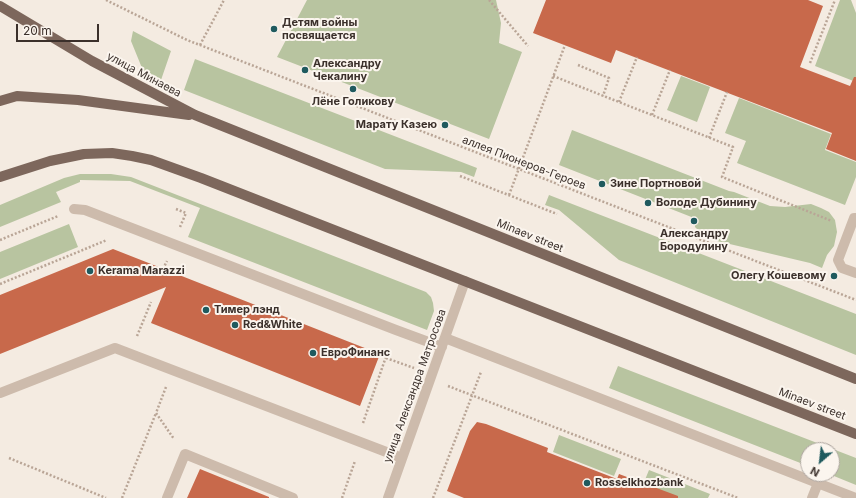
<!DOCTYPE html>
<html>
<head>
<meta charset="utf-8">
<style>
  body { margin:0 }
  #map { position:relative; width:856px; height:498px; overflow:hidden; background:#f4ebe1; font-family:Inter,sans-serif }
  canvas { display:block }
  .north { position:absolute; left:800px; top:442px; width:40px; height:40px; box-sizing:border-box; background:#fbf5ee; border:1px solid #aea6a0; border-radius:50%; rotate:208deg; font-size:11px; font-weight:700; line-height:16px; text-align:center; color:#3b302b }
  .north::after { content:''; display:block; margin:auto; width:14px; height:18px; background:#1f5a5e; clip-path:polygon(50% 0,100% 100%,50% 72%,0 100%) }
  .scale { position:absolute; left:16px; top:24px; width:83px; height:18px; box-sizing:border-box; border:2px solid #3b302b; border-top:0; padding-left:5px; font-size:12px; line-height:14px; white-space:nowrap; color:#3b302b; -webkit-text-stroke:3px #fbf5ee; paint-order:stroke }
</style>
</head>
<body>
<div id="map">
<canvas width="856" height="498"></canvas>
<div class="north">N</div>
<div class="scale">20 m</div>
</div>
<script>
const ctx = document.querySelector('canvas').getContext('2d');
ctx.lineJoin = 'round';
function fillPath(path, color) { ctx.fillStyle = color; ctx.fill(path, 'evenodd'); }
const poly = rows => new Path2D(rows.map(r => 'M' + r).join(''));
function stroke(path, color, width, dash) { ctx.strokeStyle = color; ctx.lineWidth = width; ctx.lineCap = dash ? 'butt' : 'round'; ctx.setLineDash(dash || []); ctx.stroke(path); }
function label(font, color, halo, rows, align = 'center') {
  ctx.font = font + ' Inter,sans-serif'; ctx.lineWidth = 4; ctx.setLineDash([]); ctx.textBaseline = 'middle'; ctx.strokeStyle = halo; ctx.fillStyle = color; for (const [text, x, y, turn = 0] of rows) {
    ctx.save(); ctx.translate(x, y); ctx.rotate((+turn || 0) * Math.PI / 180); ctx.textAlign = isNaN(turn) ? turn : align; if (halo) ctx.strokeText(text, 0, 0); ctx.fillText(text, 0, 0); ctx.restore();
  }
}
fillPath(poly([
  [307,0,496,0,501,23,499,43,522,52,489,139,277,57],
  [840,0,851,0,856,13,856,82,815,66],
  [133,31,171,51,161,80,146,73,142,68,131,41],
  [195,59,477,168,474,177,461,172,385,169,184,90],
  [681,76,710,87,697,122,667,110],
  [739,98,831,134,825,150,856,162,856,177,845,205,737,163,746,141,725,133],
  [572,130,729,191,734,192,770,206,785,207,811,204,821,208,829,212,835,220,837,232,834,246,827,255,822,268,810,263,717,241,703,235,695,227,694,218,559,165],
  [80,174,111,174,131,177,426,292,431,297,433,303,434,311,427,330,188,237,200,208,130,181,80,180,80,182,56,192,61,202,0,227,0,205,64,178],
  [549,195,856,314,856,355,619,260,559,210,545,205],
  [69,224,78,247,0,279,0,252],
  [618,366,856,458,856,485,829,474,832,474,832,450,808,450,808,466,609,388],
  [559,435,621,459,614,476,553,452],
  [649,470,710,494,708,498,671,498,642,487]
]), '#b8c4a0');
fillPath(poly([
  [546,0,808,0,823,6,800,67,850,86,854,77,856,77,856,161,826,149,832,133,616,50,611,63,533,33],
  [113,249,380,354,360,406,151,323,166,287,0,354,0,295],
  [477,422,486,424,548,448,547,452,617,479,619,474,678,496,678,498,464,498,447,491,470,431],
  [200,469,269,497,269,498,187,498]
]), '#c8694b');
stroke(poly([
  [106,0,187,40,856,300],
  [489,0,528,46],
  [200,45,224,0],
  [810,63,835,0],
  [578,65,609,78,603,96],
  [553,76,733,147,722,177,832,221],
  [619,102,637,57],
  [652,115,670,70],
  [709,138,727,92],
  [460,176,557,214],
  [509,195,565,45],
  [176,209,186,213,180,227],
  [0,240,58,216],
  [163,269,167,261],
  [0,284,107,240],
  [137,336,151,302],
  [386,358,414,368],
  [448,386,738,498],
  [166,387,156,413,174,439],
  [363,423,389,348],
  [9,458,106,498],
  [122,498,156,413],
  [342,498,355,461],
  [433,498,481,372]
]), '#b9a596', 2.5, [2, 2]);
stroke(poly([
  [74,209,85,210,396,330,442,347],
  [856,218,854,218,838,260,842,268,856,273],
  [445,338,856,498],
  [0,393,115,348,402,458],
  [167,498,185,454,293,498],
  [388,498,465,281],
  [812,498,818,483]
]), '#cdbbac', 10);
stroke(poly([
  [0,6,92,61,195,115,856,379],
  [0,101,17,96,78,100,189,115],
  [0,177,50,161,84,154,112,153,132,156,151,160,201,178,856,434]
]), '#7d675c', 10);
for (const [x, y, r, color] of [
  [274,29,4,"#1f5a5e"],
  [305,70,4,"#1f5a5e"],
  [353,89,4,"#1f5a5e"],
  [445,125,4,"#1f5a5e"],
  [602,184,4,"#1f5a5e"],
  [648,203,4,"#1f5a5e"],
  [694,221,4,"#1f5a5e"],
  [90,271,4,"#1f5a5e"],
  [834,276,4,"#1f5a5e"],
  [206,310,4,"#1f5a5e"],
  [235,325,4,"#1f5a5e"],
  [313,353,4,"#1f5a5e"],
  [587,483,4,"#1f5a5e"]
]) { const dot = new Path2D(); dot.arc(x, y, r, 0, 2 * Math.PI); ctx.fillStyle = color; ctx.fill(dot); stroke(dot, '#fbf5ee', 1.5); }
label('bold 11px', '#3b302b', '#fbf5ee', [
  ["Детям войны",282,23],
  ["посвящается",282,36],
  ["Александру",313,64],
  ["Чекалину",313,77],
  ["Лёне Голикову",353,102,"center"],
  ["Марату Казею",437,125,"right"],
  ["Зине Портновой",610,184],
  ["Володе Дубинину",656,203],
  ["Александру",694,234,"center"],
  ["Бородулину",694,247,"center"],
  ["Kerama Marazzi",98,271],
  ["Олегу Кошевому",826,276,"right"],
  ["Тимер лэнд",214,310],
  ["Red&White",243,325],
  ["ЕвроФинанс",321,353],
  ["Rosselkhozbank",595,483]
], 'left');
label('11px', '#3b302b', '#fbf5ee', [
  ["улица Минаева",144,75,28],
  ["аллея Пионеров-Героев",524,163,21],
  ["Minaev street",530,236,22],
  ["улица Александра Матросова",415,386,-70],
  ["Minaev street",812,404,21]
]);
</script>
</body>
</html>
